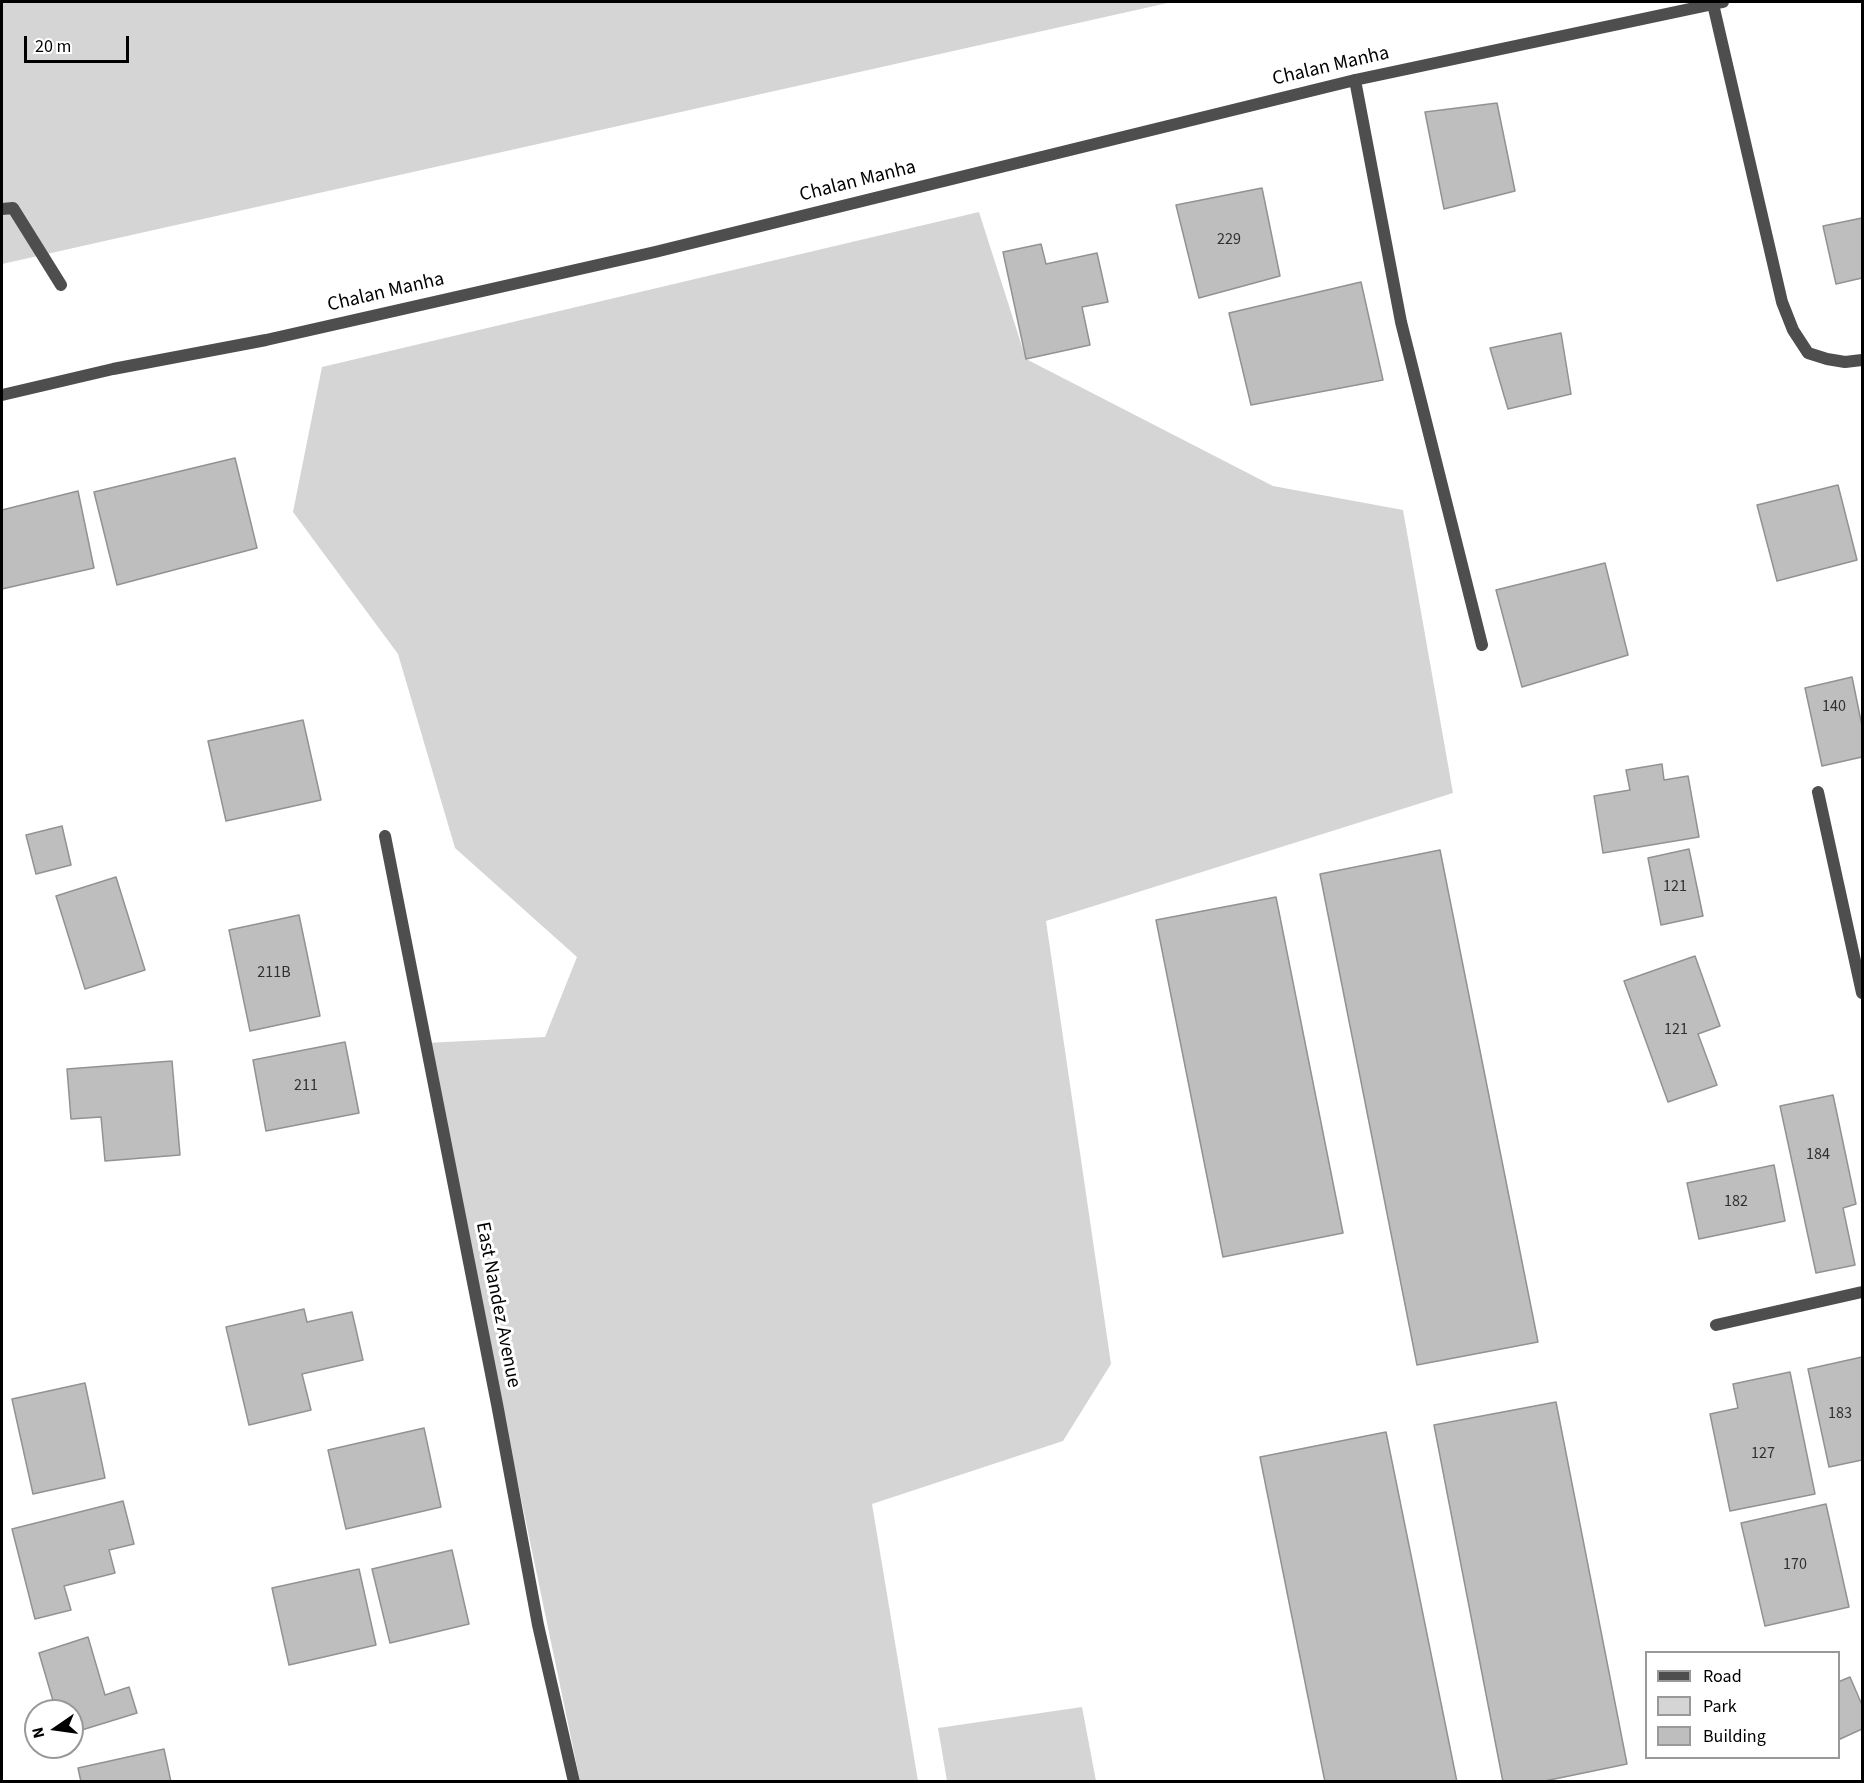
<!DOCTYPE html>
<html>
<head>
<meta charset="utf-8">
<style>
  body { margin:0 }
  #map { position:relative; width:1864px; height:1783px; overflow:hidden; background:#fff; font-family:"Source Sans 3",sans-serif }
  canvas { display:block }
  .frame { position:absolute; inset:0; border:3px solid #000; pointer-events:none }
  .legend { position:absolute; left:1645px; top:1651px; width:195px; height:108px; box-sizing:border-box; background:#fff; border:2px solid #999; margin:0; padding:8px 10px; list-style:none; font-size:18px; color:#000 }
  .legend li { display:flex; align-items:center; gap:12px; height:30px }
  .legend b { width:30px; border:2px solid #999 }
  .north { position:absolute; left:24px; top:1699px; width:60px; height:60px; box-sizing:border-box; background:#fff; border:2px solid #999; border-radius:50%; rotate:257deg; font-size:16px; font-weight:700; line-height:24px; text-align:center; color:#000 }
  .north::after { content:''; display:block; margin:auto; width:21px; height:27px; background:#000; clip-path:polygon(50% 0,100% 100%,50% 72%,0 100%) }
  .scale { position:absolute; left:24px; top:36px; width:105px; height:27px; box-sizing:border-box; border:3px solid #000; border-top:0; padding-left:8px; font-size:18px; line-height:21px; white-space:nowrap; color:#000; -webkit-text-stroke:4px #fff; paint-order:stroke }
</style>
</head>
<body>
<div id="map">
<canvas width="1864" height="1783"></canvas>
<div class="frame"></div>
<ul class="legend">
<li><b style="height:8px;background:#4e4e4e"></b>Road</li>
<li><b style="height:16px;background:#d5d5d5"></b>Park</li>
<li><b style="height:16px;background:#bebebe"></b>Building</li>
</ul>
<div class="north">N</div>
<div class="scale">20 m</div>
</div>
<script>
const ctx = document.querySelector('canvas').getContext('2d');
ctx.lineJoin = 'round';
function fillPath(path, color) { ctx.fillStyle = color; ctx.fill(path, 'evenodd'); }
const poly = rows => new Path2D(rows.map(r => 'M' + r).join(''));
function stroke(path, color, width, dash) { ctx.strokeStyle = color; ctx.lineWidth = width; ctx.lineCap = dash ? 'butt' : 'round'; ctx.setLineDash(dash || []); ctx.stroke(path); }
function label(font, color, halo, rows, align = 'center') {
  ctx.font = font + ' "Source Sans 3",sans-serif'; ctx.lineWidth = 6; ctx.setLineDash([]); ctx.textBaseline = 'middle'; ctx.strokeStyle = halo; ctx.fillStyle = color; for (const [text, x, y, turn = 0] of rows) {
    ctx.save(); ctx.translate(x, y); ctx.rotate((+turn || 0) * Math.PI / 180); ctx.textAlign = isNaN(turn) ? turn : align; if (halo) ctx.strokeText(text, 0, 0); ctx.fillText(text, 0, 0); ctx.restore();
  }
}
fillPath(poly([
  [2,2,1172,2,2,264],
  [979,212,1026,359,1273,486,1403,510,1453,793,1046,921,1111,1364,1063,1441,872,1504,918,1781,580,1781,426,1043,545,1037,577,957,455,848,398,654,293,512,322,367],
  [1082,1707,1096,1781,947,1781,938,1728]
]), '#d5d5d5');
const building = poly([
  [1497,103,1515,191,1444,209,1425,112,1497,103],
  [1262,188,1280,276,1199,298,1176,205,1262,188],
  [1862,218,1862,278,1836,284,1823,226,1862,218],
  [1041,244,1046,264,1097,253,1108,302,1082,307,1090,345,1026,359,1003,252,1041,244],
  [1361,282,1383,380,1251,405,1229,313,1361,282],
  [1561,333,1571,394,1508,409,1490,348,1561,333],
  [235,458,257,548,117,585,94,492,235,458],
  [1838,485,1857,560,1777,581,1757,505,1838,485],
  [78,491,94,568,2,589,2,510,78,491],
  [1605,563,1628,655,1522,687,1496,590,1605,563],
  [1852,677,1862,726,1862,757,1822,766,1805,688,1852,677],
  [303,720,321,800,226,821,208,741,303,720],
  [1662,764,1664,780,1688,776,1699,837,1603,853,1594,796,1630,790,1626,770,1662,764],
  [62,826,71,865,36,874,26,835,62,826],
  [1689,849,1703,916,1661,925,1648,858,1689,849],
  [1440,850,1538,1342,1417,1365,1320,874,1440,850],
  [116,877,145,970,85,989,56,896,116,877],
  [1276,897,1343,1233,1223,1257,1156,920,1276,897],
  [299,915,320,1016,250,1031,229,930,299,915],
  [1695,956,1720,1026,1698,1034,1717,1085,1668,1102,1624,981,1695,956],
  [345,1042,359,1113,266,1131,253,1060,345,1042],
  [172,1061,180,1155,105,1161,101,1117,71,1119,67,1069,172,1061],
  [1833,1095,1856,1204,1843,1208,1855,1265,1816,1273,1780,1106,1833,1095],
  [1774,1165,1785,1221,1699,1239,1687,1183,1774,1165],
  [304,1309,307,1322,352,1312,363,1360,302,1374,311,1410,249,1425,226,1327,304,1309],
  [1862,1357,1862,1460,1829,1467,1808,1369,1862,1357],
  [1790,1372,1815,1494,1730,1511,1710,1414,1738,1408,1733,1384,1790,1372],
  [85,1383,105,1478,33,1494,12,1399,85,1383],
  [1556,1402,1627,1764,1540,1782,1503,1782,1434,1425,1556,1402],
  [424,1428,441,1507,346,1529,328,1450,424,1428],
  [1386,1432,1457,1782,1325,1782,1260,1457,1386,1432],
  [123,1501,134,1544,109,1550,115,1573,64,1586,71,1610,35,1619,12,1529,123,1501],
  [1826,1504,1849,1607,1765,1626,1741,1523,1826,1504],
  [452,1550,469,1624,390,1643,372,1569,452,1550],
  [359,1569,376,1645,289,1665,272,1588,359,1569],
  [88,1637,105,1695,129,1687,137,1713,72,1733,72,1711,56,1711,39,1653,88,1637],
  [1850,1677,1862,1705,1862,1729,1838,1740,1838,1682,1850,1677],
  [164,1749,171,1782,81,1782,78,1768,164,1749]
]);
fillPath(building, '#bebebe');
stroke(building, '#929292', 1.5);
stroke(poly([
  [2,209,13,208,61,285]
]), '#4e4e4e', 12);
stroke(poly([
  [1713,4,1782,302,1793,330,1808,353,1827,359,1845,362,1862,360],
  [1355,80,1401,322,1482,645],
  [2,395,113,369,266,340,655,252,1355,80,1723,2],
  [1818,792,1862,993],
  [385,836,497,1404,538,1625,574,1782],
  [1716,1325,1862,1292]
]), '#4e4e4e', 12);
label('16px', '#303030', null, [
  ["229",1229,240],
  ["140",1834,707],
  ["121",1675,887],
  ["211B",274,973],
  ["121",1676,1030],
  ["211",306,1086],
  ["184",1818,1155],
  ["182",1736,1202],
  ["183",1840,1414],
  ["127",1763,1454],
  ["170",1795,1565]
]);
label('20px', '#000', '#fff', [
  ["Chalan Manha",1331,67,-13],
  ["Chalan Manha",858,182,-14],
  ["Chalan Manha",386,293,-13],
  ["East Nandez Avenue",497,1305,79]
]);
</script>
</body>
</html>
